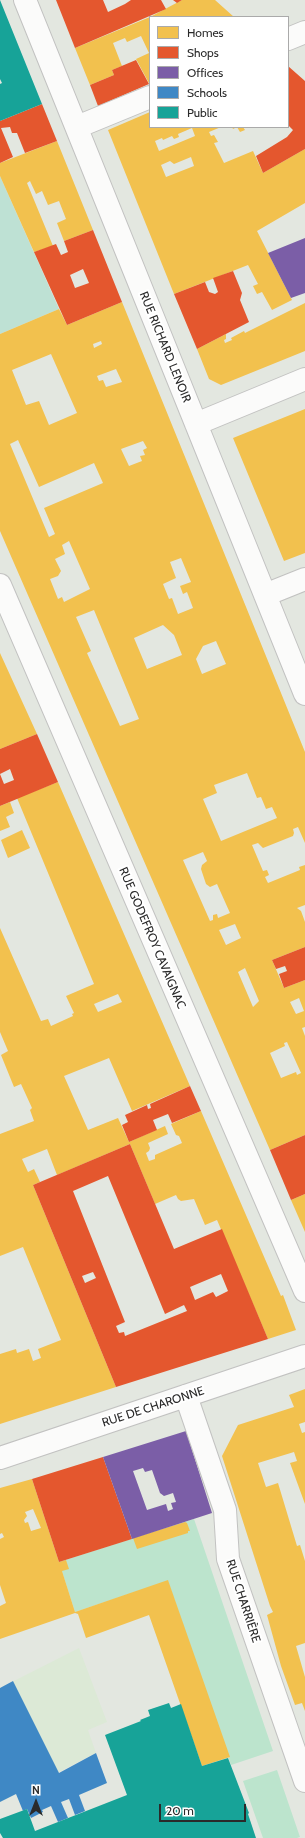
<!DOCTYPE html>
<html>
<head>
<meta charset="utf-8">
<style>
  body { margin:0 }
  #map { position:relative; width:305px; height:1838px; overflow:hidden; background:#e3e7e0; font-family:Cabin,sans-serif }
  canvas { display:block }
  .legend { position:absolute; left:149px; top:16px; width:140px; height:112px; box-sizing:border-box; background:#fff; border:1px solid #aaa; margin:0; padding:5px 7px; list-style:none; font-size:12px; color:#2a2a2a }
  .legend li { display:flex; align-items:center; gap:8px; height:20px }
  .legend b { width:20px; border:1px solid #aaa }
  .north { position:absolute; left:16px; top:1782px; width:40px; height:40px; -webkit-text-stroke:3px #fff; paint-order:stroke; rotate:0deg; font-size:11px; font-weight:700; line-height:16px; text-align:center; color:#2a2a2a }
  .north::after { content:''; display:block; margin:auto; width:14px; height:18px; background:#2a2a2a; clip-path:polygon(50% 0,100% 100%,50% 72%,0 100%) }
  .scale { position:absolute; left:159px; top:1804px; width:87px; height:18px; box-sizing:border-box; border:2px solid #2a2a2a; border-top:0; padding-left:5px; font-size:12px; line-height:14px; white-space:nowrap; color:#2a2a2a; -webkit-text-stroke:3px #fff; paint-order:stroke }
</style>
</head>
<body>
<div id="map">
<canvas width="305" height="1838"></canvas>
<ul class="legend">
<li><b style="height:11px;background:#f2c14e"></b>Homes</li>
<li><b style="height:11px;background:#e4572e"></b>Shops</li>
<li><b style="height:11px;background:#7b5ea7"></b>Offices</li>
<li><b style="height:11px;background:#3f88c5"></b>Schools</li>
<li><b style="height:11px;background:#17a398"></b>Public</li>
</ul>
<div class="north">N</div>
<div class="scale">20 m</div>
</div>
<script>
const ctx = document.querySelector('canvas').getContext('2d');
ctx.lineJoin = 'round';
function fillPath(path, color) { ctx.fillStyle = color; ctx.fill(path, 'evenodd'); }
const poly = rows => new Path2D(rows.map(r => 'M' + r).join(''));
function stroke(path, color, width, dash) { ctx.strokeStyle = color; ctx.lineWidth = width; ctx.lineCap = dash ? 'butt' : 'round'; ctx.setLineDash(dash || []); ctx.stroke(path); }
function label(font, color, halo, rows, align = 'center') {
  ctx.font = font + ' Cabin,sans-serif'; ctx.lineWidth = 4; ctx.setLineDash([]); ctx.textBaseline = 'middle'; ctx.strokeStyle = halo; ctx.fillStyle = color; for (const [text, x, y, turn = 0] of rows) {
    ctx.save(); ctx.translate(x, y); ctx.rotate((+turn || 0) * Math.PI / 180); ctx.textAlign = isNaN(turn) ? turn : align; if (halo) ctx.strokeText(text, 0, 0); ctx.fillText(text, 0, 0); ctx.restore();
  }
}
fillPath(poly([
  [79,1648,107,1722,88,1730,96,1753,0,1802,0,1688]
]), '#dce9d6');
fillPath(poly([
  [0,176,59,309,0,334]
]), '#bee1d4');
fillPath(poly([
  [194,1519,273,1751,231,1765,168,1581,75,1612,59,1562],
  [277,1770,300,1837,297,1838,263,1838,243,1781]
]), '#bce4cd');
fillPath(poly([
  [182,0,215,0,234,17,150,17],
  [150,17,150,85,136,59,149,53,141,36,127,42,125,38,113,43,122,66,112,70,114,75,90,85,75,48],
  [150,112,150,127,221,127,209,132,211,136,214,135,218,142,214,143,224,163,253,151,263,173,305,149,305,203,257,231,292,300,272,310,262,292,257,294,253,286,258,284,248,265,174,294,108,130],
  [192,128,195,136,159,151,155,141,162,138,163,140,172,136,174,139,179,137,178,134],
  [191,157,194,166,166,177,161,165,170,161,174,164],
  [232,127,243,127,245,130,240,132,237,127,233,129],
  [57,141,93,230,64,241,57,223,66,219,59,201,48,205,42,191,36,194,30,181,27,183,53,246,34,252,0,176,0,163],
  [122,302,305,752,305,843,298,827,293,829,294,833,293,836,263,848,258,843,252,845,263,871,267,870,269,875,265,877,268,883,300,870,299,867,305,865,305,905,297,908,301,911,305,922,305,947,272,960,284,988,305,980,305,1027,302,1028,305,1036,305,1135,270,1150,0,531,0,334,59,309,67,325],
  [101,341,102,344,94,348,93,344],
  [51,354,77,413,49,425,39,401,26,405,12,370],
  [116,369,122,382,106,387,103,380,99,381,97,376],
  [18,440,39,487,94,463,103,483,44,508,55,534,49,537,10,444],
  [143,441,147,448,143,450,145,455,140,456,142,461,129,466,121,449],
  [69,541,90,589,64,602,62,597,58,599,50,579,58,576,61,571,55,559,65,554,62,545],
  [181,558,191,582,180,586,183,594,187,592,193,608,178,614,172,598,169,599,163,584,176,578,170,562],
  [94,610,139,719,120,726,87,653,91,651,76,617],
  [163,625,174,635,182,655,147,669,134,638],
  [216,641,226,664,202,674,196,659,203,646],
  [247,773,257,798,261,797,266,809,272,807,277,818,221,841,203,799,217,793,214,785],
  [203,852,207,861,202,865,201,869,206,884,210,887,217,884,230,913,218,918,217,914,213,915,213,920,210,921,183,860],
  [235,924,241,938,226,945,219,930],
  [245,968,259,1001,253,1007,238,972],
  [299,998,304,1011,296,1014,290,1002],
  [287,1042,301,1073,297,1075,296,1072,281,1078,270,1053,285,1046,284,1043],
  [305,303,305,351,221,385,209,379,197,349,226,334,226,339,224,340,225,343,232,340,231,338,244,331,245,333],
  [305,409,305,553,284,561,233,438],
  [0,653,37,734,0,749],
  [58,782,190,1086,132,1111,109,1058,64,1076,88,1130,118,1118,129,1142,165,1126,168,1134,148,1143,150,1148,149,1151,146,1153,149,1161,155,1159,155,1155,182,1143,179,1136,176,1135,171,1124,201,1111,281,1296,283,1295,296,1330,268,1339,217,1220,205,1225,194,1199,181,1201,178,1199,176,1195,155,1204,130,1144,57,1175,47,1149,22,1159,28,1172,34,1169,40,1182,33,1185,116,1387,0,1424,0,1354,16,1349,17,1353,29,1349,33,1361,41,1358,38,1349,61,1340,23,1247,0,1256,0,1134,34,1121,30,1110,32,1108,21,1084,14,1087,1,1055,8,1051,0,1032,0,928,41,1021,48,1019,51,1026,73,1016,72,1014,74,1013,66,996,94,984,17,798],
  [118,994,122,1002,98,1012,94,1004],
  [10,802,14,813,6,817,10,827,0,831,0,806],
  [22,830,30,848,8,858,1,840],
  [305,1194,305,1232,291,1200],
  [305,1389,305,1422,299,1424,302,1433,305,1432,305,1504,290,1463,297,1461,294,1452,258,1463,266,1487,278,1483,297,1546,300,1545,305,1561,305,1643,296,1646,305,1677,305,1711,302,1703,295,1705,281,1666,267,1615,273,1612,270,1606,222,1456,238,1425,294,1407,289,1395],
  [32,1479,59,1562,66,1560,69,1569,62,1571,75,1612,168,1580,230,1757,202,1766,149,1615,86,1638,78,1614,75,1613,0,1639,0,1606,6,1603,0,1585,0,1539,4,1537,2,1533,0,1534,0,1488],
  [33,1509,41,1528,31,1531,28,1522,25,1523,24,1520,27,1516,25,1512],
  [185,1522,187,1523,190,1531,188,1531,188,1533,137,1549,133,1538]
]), '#f2c14e');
fillPath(poly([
  [56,0,103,0,108,12,125,4,131,0,161,0,166,9,75,48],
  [173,0,182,0,177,3],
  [136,60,149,84,98,106,90,85,114,75,112,70],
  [288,66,305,81,305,149,263,173,256,156,287,137,293,130,288,125],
  [42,104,57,141,25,153,17,133,12,133,10,127,1,128,13,157,0,163,0,121],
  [93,230,122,302,67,325,34,252,56,244,61,255,68,252,64,241],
  [83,269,89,283,75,288,70,275],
  [233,271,242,293,240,300,249,322,197,349,174,294,205,282,209,292,215,294,218,292,213,278],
  [37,734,58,782,0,806,0,774,4,784,14,780,10,769,0,774,0,749],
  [305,947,305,980,284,988,279,974,287,971,285,966,276,969,272,960],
  [190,1086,201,1111,172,1123,168,1114,153,1120,157,1130,129,1142,122,1125,128,1122,125,1115,147,1105,148,1109,151,1108,150,1104],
  [305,1135,305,1194,291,1200,270,1150],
  [130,1144,174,1249,222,1229,268,1339,116,1387,33,1185],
  [108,1176,165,1314,184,1305,187,1311,125,1336,124,1332,119,1333,116,1326,125,1322,73,1191],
  [93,1272,96,1278,85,1283,82,1276],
  [221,1274,228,1291,216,1297,213,1292,195,1300,190,1287],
  [103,1457,132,1539,59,1562,32,1479]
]), '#e4572e');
fillPath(poly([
  [305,238,305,293,291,298,268,253],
  [186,1431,212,1513,132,1539,103,1457],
  [143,1468,145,1472,152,1470,160,1493,164,1496,173,1493,176,1502,171,1503,173,1509,168,1511,166,1504,147,1510,133,1471]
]), '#7b5ea7');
fillPath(poly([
  [13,1681,59,1773,96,1753,107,1783,79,1795,85,1811,75,1815,69,1799,61,1802,68,1818,58,1822,51,1806,42,1810,43,1812,31,1818,27,1809,23,1811,16,1794,0,1802,0,1688]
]), '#3f88c5');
fillPath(poly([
  [0,0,42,104,0,121,0,84,2,83,0,79],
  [169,1703,171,1708,181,1704,202,1766,228,1758,249,1813,248,1814,256,1838,3,1838,0,1833,0,1819,27,1809,35,1831,127,1795,105,1735,141,1721,140,1720,150,1716,148,1710]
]), '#17a398');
const street = poly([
  [25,0,305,694],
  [288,39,305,32],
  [77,127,150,97],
  [196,424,305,379],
  [0,585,305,1291],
  [265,595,305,579],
  [186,1396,225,1510,228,1559,305,1781]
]);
const secondary = poly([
  [0,1458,305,1356]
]);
stroke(street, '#c2c2c1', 24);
stroke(secondary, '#c2c2c1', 24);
stroke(street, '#fbfbfa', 22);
stroke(secondary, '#fbfbfa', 22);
label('12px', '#2a2a2a', '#fff', [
  ["RUE RICHARD LENOIR",165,347,68],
  ["RUE GODEFROY CAVAIGNAC",152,938,67],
  ["RUE DE CHARONNE",153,1407,-18],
  ["RUE CHARRIÈRE",243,1601,72]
]);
</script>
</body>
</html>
